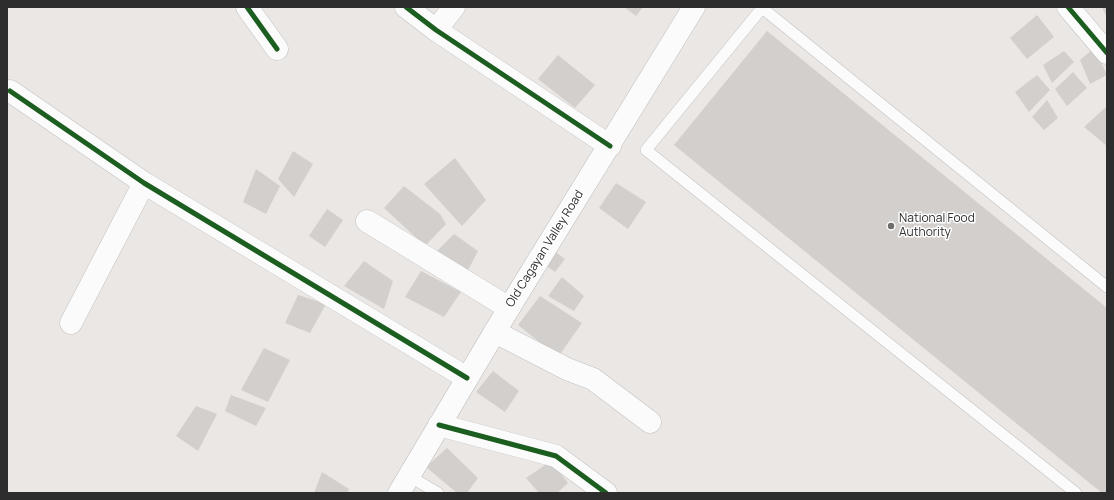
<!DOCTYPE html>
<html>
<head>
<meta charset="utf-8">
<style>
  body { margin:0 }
  #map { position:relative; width:1114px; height:500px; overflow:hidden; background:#eae7e4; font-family:Manrope,sans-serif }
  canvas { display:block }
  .frame { position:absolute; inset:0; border:8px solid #2d2d2d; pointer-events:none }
</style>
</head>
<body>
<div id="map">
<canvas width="1114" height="500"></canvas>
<div class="frame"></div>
</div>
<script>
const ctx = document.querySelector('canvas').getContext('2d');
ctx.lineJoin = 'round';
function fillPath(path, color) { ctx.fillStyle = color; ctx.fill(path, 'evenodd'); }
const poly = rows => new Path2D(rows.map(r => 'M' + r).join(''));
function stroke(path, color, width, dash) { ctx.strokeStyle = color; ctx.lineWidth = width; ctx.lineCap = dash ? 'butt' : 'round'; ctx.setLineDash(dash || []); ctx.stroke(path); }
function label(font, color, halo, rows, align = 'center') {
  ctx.font = font + ' Manrope,sans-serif'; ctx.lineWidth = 3; ctx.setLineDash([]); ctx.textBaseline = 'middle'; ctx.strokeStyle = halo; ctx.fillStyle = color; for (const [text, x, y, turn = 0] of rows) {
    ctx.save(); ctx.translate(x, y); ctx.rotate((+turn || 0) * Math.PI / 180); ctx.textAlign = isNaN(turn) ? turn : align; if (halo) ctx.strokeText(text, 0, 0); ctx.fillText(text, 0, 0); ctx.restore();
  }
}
fillPath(poly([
  [624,7,643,7,636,16],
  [1102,7,1107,7,1107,18],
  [1037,15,1054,37,1027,59,1010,38],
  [767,31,1107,308,1107,493,1102,493,674,145],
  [1094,48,1107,75,1090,84,1080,60],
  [1064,51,1074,62,1052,83,1043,65],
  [558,55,595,85,575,108,538,79],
  [1073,72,1087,88,1067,106,1055,89],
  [1037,75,1050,90,1029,112,1015,92],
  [1047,100,1058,118,1044,130,1032,117],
  [1107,106,1107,146,1084,127],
  [293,151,313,164,294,197,278,179],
  [455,158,486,200,462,226,424,184],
  [256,169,280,186,266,214,243,202],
  [616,183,646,202,628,229,599,208],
  [404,186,440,214,446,224,425,246,384,208],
  [327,209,343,220,325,247,309,236],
  [454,234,478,251,467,272,435,253],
  [553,250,565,259,555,272,544,264],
  [364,261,393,281,384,309,344,286],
  [421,271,461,292,444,317,405,297],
  [562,277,584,296,574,311,548,296],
  [298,295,326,304,310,333,285,323],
  [540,296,582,323,558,357,518,325],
  [264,348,290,360,268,402,241,390],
  [493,371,519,391,505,412,476,392],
  [231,395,266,408,256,426,225,411],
  [196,406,217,414,198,451,176,436],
  [447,448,478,478,467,493,457,493,426,467],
  [551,461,568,483,557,493,539,493,526,478],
  [322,472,349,489,347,493,314,493]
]), '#d2cfcd');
const lane = poly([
  [761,7,1107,287],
  [762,8,646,150,1076,493],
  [409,476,438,493]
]);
const street = poly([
  [247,7,277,49],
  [406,7,436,30,610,146],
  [1068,7,1107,53],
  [436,30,454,7],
  [10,91,144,183,467,378],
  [367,221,509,308],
  [71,323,144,183],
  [495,332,567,369,593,379,650,422],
  [439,425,556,456,606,493]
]);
const secondary = poly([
  [399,493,509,308,694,7]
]);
stroke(lane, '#c3c2c2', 12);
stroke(street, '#c3c2c2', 23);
stroke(secondary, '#c3c2c2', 23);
stroke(lane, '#fcfbfb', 11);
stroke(street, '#fcfbfb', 22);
stroke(secondary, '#fcfbfb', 22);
stroke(poly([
  [247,7,277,49],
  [406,7,436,30,610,146],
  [1068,7,1107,53],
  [10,91,144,183,467,378],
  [439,425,556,456,606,493]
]), '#1b5e20', 5);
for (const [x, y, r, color] of [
  [891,226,4,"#6f6e6d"]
]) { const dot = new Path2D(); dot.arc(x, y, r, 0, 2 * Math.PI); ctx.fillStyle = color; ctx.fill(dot); stroke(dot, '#fff', 1.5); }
label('12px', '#2d2d2d', '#fff', [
  ["National Food",899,219],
  ["Authority",899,233]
], 'left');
label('12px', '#2d2d2d', '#fff', [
  ["Old Cagayan Valley Road",545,249,-58]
]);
</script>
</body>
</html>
